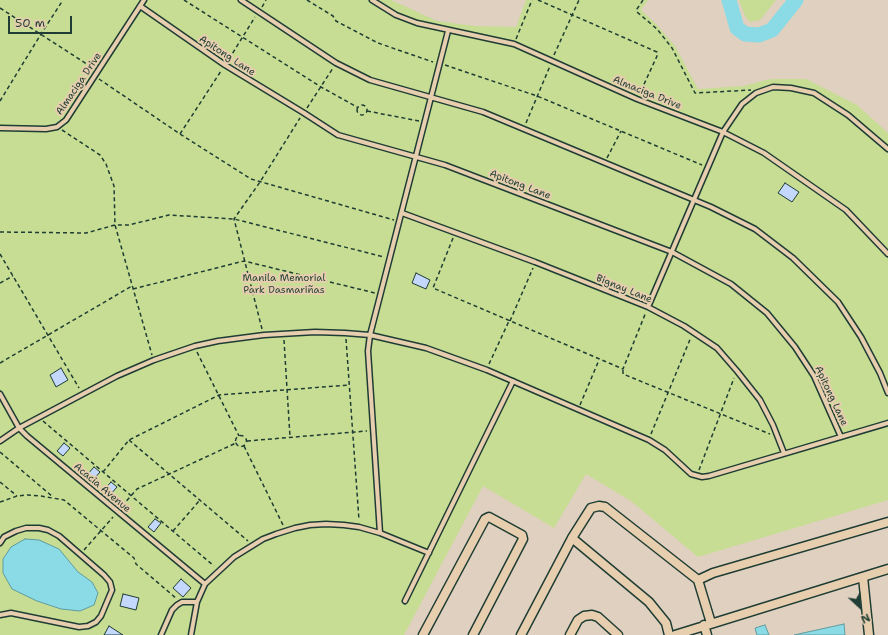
<!DOCTYPE html>
<html>
<head>
<meta charset="utf-8">
<style>
  body { margin:0 }
  #map { position:relative; width:888px; height:635px; overflow:hidden; background:#dfd0bf; font-family:"Shantell Sans",sans-serif }
  canvas { display:block }
  .north { position:absolute; left:840px; top:587px; width:40px; height:40px; -webkit-text-stroke:3px #e6ceaf; paint-order:stroke; rotate:154deg; font-size:11px; font-weight:700; line-height:16px; text-align:center; color:#1f3d34 }
  .north::after { content:''; display:block; margin:auto; width:14px; height:18px; background:#1f3d34; clip-path:polygon(50% 0,100% 100%,50% 72%,0 100%) }
  .scale { position:absolute; left:8px; top:16px; width:64px; height:18px; box-sizing:border-box; border:2px solid #1f3d34; border-top:0; padding-left:5px; font-size:12px; line-height:14px; white-space:nowrap; color:#1f3d34; -webkit-text-stroke:3px #e6ceaf; paint-order:stroke }
</style>
</head>
<body>
<div id="map">
<canvas width="888" height="635"></canvas>
<div class="north">N</div>
<div class="scale">50 m</div>
</div>
<script>
const ctx = document.querySelector('canvas').getContext('2d');
ctx.lineJoin = 'round';
function fillPath(path, color) { ctx.fillStyle = color; ctx.fill(path, 'evenodd'); }
const poly = rows => new Path2D(rows.map(r => 'M' + r).join(''));
function stroke(path, color, width, dash) { ctx.strokeStyle = color; ctx.lineWidth = width; ctx.lineCap = dash ? 'butt' : 'round'; ctx.setLineDash(dash || []); ctx.stroke(path); }
function label(font, color, halo, rows, align = 'center') {
  ctx.font = font + ' "Shantell Sans",sans-serif'; ctx.lineWidth = 4; ctx.setLineDash([]); ctx.textBaseline = 'middle'; ctx.strokeStyle = halo; ctx.fillStyle = color; for (const [text, x, y, turn = 0] of rows) {
    ctx.save(); ctx.translate(x, y); ctx.rotate((+turn || 0) * Math.PI / 180); ctx.textAlign = isNaN(turn) ? turn : align; if (halo) ctx.strokeText(text, 0, 0); ctx.fillText(text, 0, 0); ctx.restore();
  }
}
fillPath(poly([
  [0,0,391,0,437,21,475,26,516,27,526,0,648,0,641,10,656,24,675,46,698,89,743,86,771,79,806,79,857,105,888,133,888,500,698,557,631,501,586,474,554,528,483,486,404,635,0,635],
  [739,0,776,0,760,20,750,22,745,16]
]), '#c7dd93');
const water = poly([
  [25,539,39,540,59,549,78,572,92,582,98,593,94,605,80,611,61,609,37,601,12,589,3,573,3,559,11,547,25,539],
  [844,624,845,635,794,635,844,624],
  [765,625,769,635,757,635,755,628,765,625]
]);
fillPath(water, '#8bdbe6');
stroke(water, '#609c9f', 1);
stroke(poly([
  [729,0,737,28,745,34,759,35,772,30,796,0]
]), '#8bdbe6', 15);
const building = poly([
  [785,183,799,192,792,202,778,193,785,183],
  [416,273,430,280,426,289,412,283,416,273],
  [61,368,68,380,56,387,50,375,61,368],
  [64,443,70,448,63,456,57,451,64,443],
  [94,467,100,472,93,480,87,475,94,467],
  [111,482,117,487,110,495,104,490,111,482],
  [155,519,161,523,154,532,148,527,155,519],
  [181,579,191,588,183,597,173,588,181,579],
  [123,594,139,598,136,610,120,606,123,594],
  [109,626,123,635,104,635,109,626]
]);
fillPath(building, '#c4d8fd');
stroke(building, '#1f3d34', 1);
const lane = poly([
  [241,0,336,63,370,80,483,112,711,207,755,229,793,258,838,302,861,337,880,373,888,393],
  [372,0,396,15,417,23,514,44,637,99,723,132,764,153,846,210,888,254],
  [140,6,225,65,304,113,338,135,445,165,672,252,731,284,767,313,795,347,814,376,841,437],
  [0,128,46,129,57,127,66,120,144,0],
  [402,213,535,262,648,307,684,326,717,348,737,371,760,400,773,425,784,453],
  [648,307,723,132,742,104,756,93,773,87,791,88,814,93,848,115,888,149],
  [0,394,19,428,27,436,205,584],
  [0,441,19,428,83,394,117,376,154,360,195,346,218,341,264,335,315,332,345,333,370,335,426,348,487,370,649,440,665,450,691,474,702,477,709,476,888,423],
  [380,533,368,351,370,335,448,31],
  [0,543,4,537,16,531,26,528,39,528,48,530,59,536,104,575,110,582,112,590,101,616,96,622,88,626,79,627,11,613,0,615],
  [405,601,513,381],
  [161,635,172,610,177,605,182,602,197,602],
  [191,635,197,602,205,584,234,557,263,539,276,534,295,528,310,525,326,524,344,525,359,527,380,533,429,553]
]);
const street = poly([
  [572,538,649,602,666,623,669,635],
  [863,577,869,635],
  [698,580,713,573,888,522],
  [704,625,707,635],
  [423,635,485,519,489,517,522,535,523,539,473,635],
  [521,635,572,538,591,508,599,506,605,507,698,580,711,623],
  [570,635,578,620,584,616,592,615,598,617,618,635],
  [675,635,888,569]
]);
stroke(lane, '#1f3d34', 7);
stroke(street, '#1f3d34', 11);
stroke(poly([
  [184,0,321,87,357,107],
  [307,0,333,16,336,21,378,43,433,62],
  [538,0,657,52,657,56,640,93],
  [643,0,637,9,637,12,657,29,672,48,695,93,751,90],
  [262,7,266,0],
  [0,8,93,68],
  [516,39,532,0],
  [554,55,579,0],
  [229,59,255,17],
  [445,65,537,96,702,165],
  [99,79,180,134,251,179,394,220],
  [0,101,41,34,63,0],
  '357 110a5 5 0 1 1 10 0a5 5 0 1 1-10 0Z',
  [307,108,333,68],
  [367,111,419,121],
  [526,123,550,66],
  [62,130,100,155,106,164,114,186,115,225,152,355],
  [180,134,221,71],
  [607,158,621,131],
  [0,232,86,233,115,225,129,225,169,215,234,219,384,257],
  [453,238,433,288,623,369,646,312],
  [0,254,79,388],
  [0,283,13,276],
  [133,289,244,261,375,293],
  [510,321,533,268],
  [262,329,234,219,260,182,300,118],
  [346,339,359,520],
  [284,340,290,437],
  [197,352,239,436],
  [0,363,132,286],
  [489,364,509,321],
  [623,370,623,374,770,434],
  [580,405,599,360],
  [43,421,214,566],
  [651,434,691,337],
  '235.5 441a5.5 5.5 0 1 1 11 0a5.5 5.5 0 1 1-11 0Z',
  [129,440,248,541],
  [247,441,367,431],
  [244,446,283,525],
  [0,452,53,497],
  [699,470,734,378],
  [103,472,129,440,219,395,349,385],
  [0,482,17,496],
  [0,502,17,496,28,495,41,496,64,500,134,558,136,564,177,599],
  [122,506,137,489,236,443],
  [173,531,200,500],
  [84,550,113,517]
]), '#1f3d34', 1.5, [4, 3]);
stroke(lane, '#e6ceaf', 4);
stroke(street, '#e6ceaf', 8);
label('10px', '#1f3d34', '#e6ceaf', [
  ["Apitong Lane",227,56,33],
  ["Almaciga Drive",79,84,-56],
  ["Almaciga Drive",647,93,22],
  ["Apitong Lane",520,185,21],
  ["Bignay Lane",624,289,22],
  ["Apitong Lane",831,396,65],
  ["Acacia Avenue",102,488,40]
]);
label('10px', '#274539', '#e6ceaf', [
  ["Manila Memorial",284,278],
  ["Park Dasmariñas",284,290]
]);
</script>
</body>
</html>
